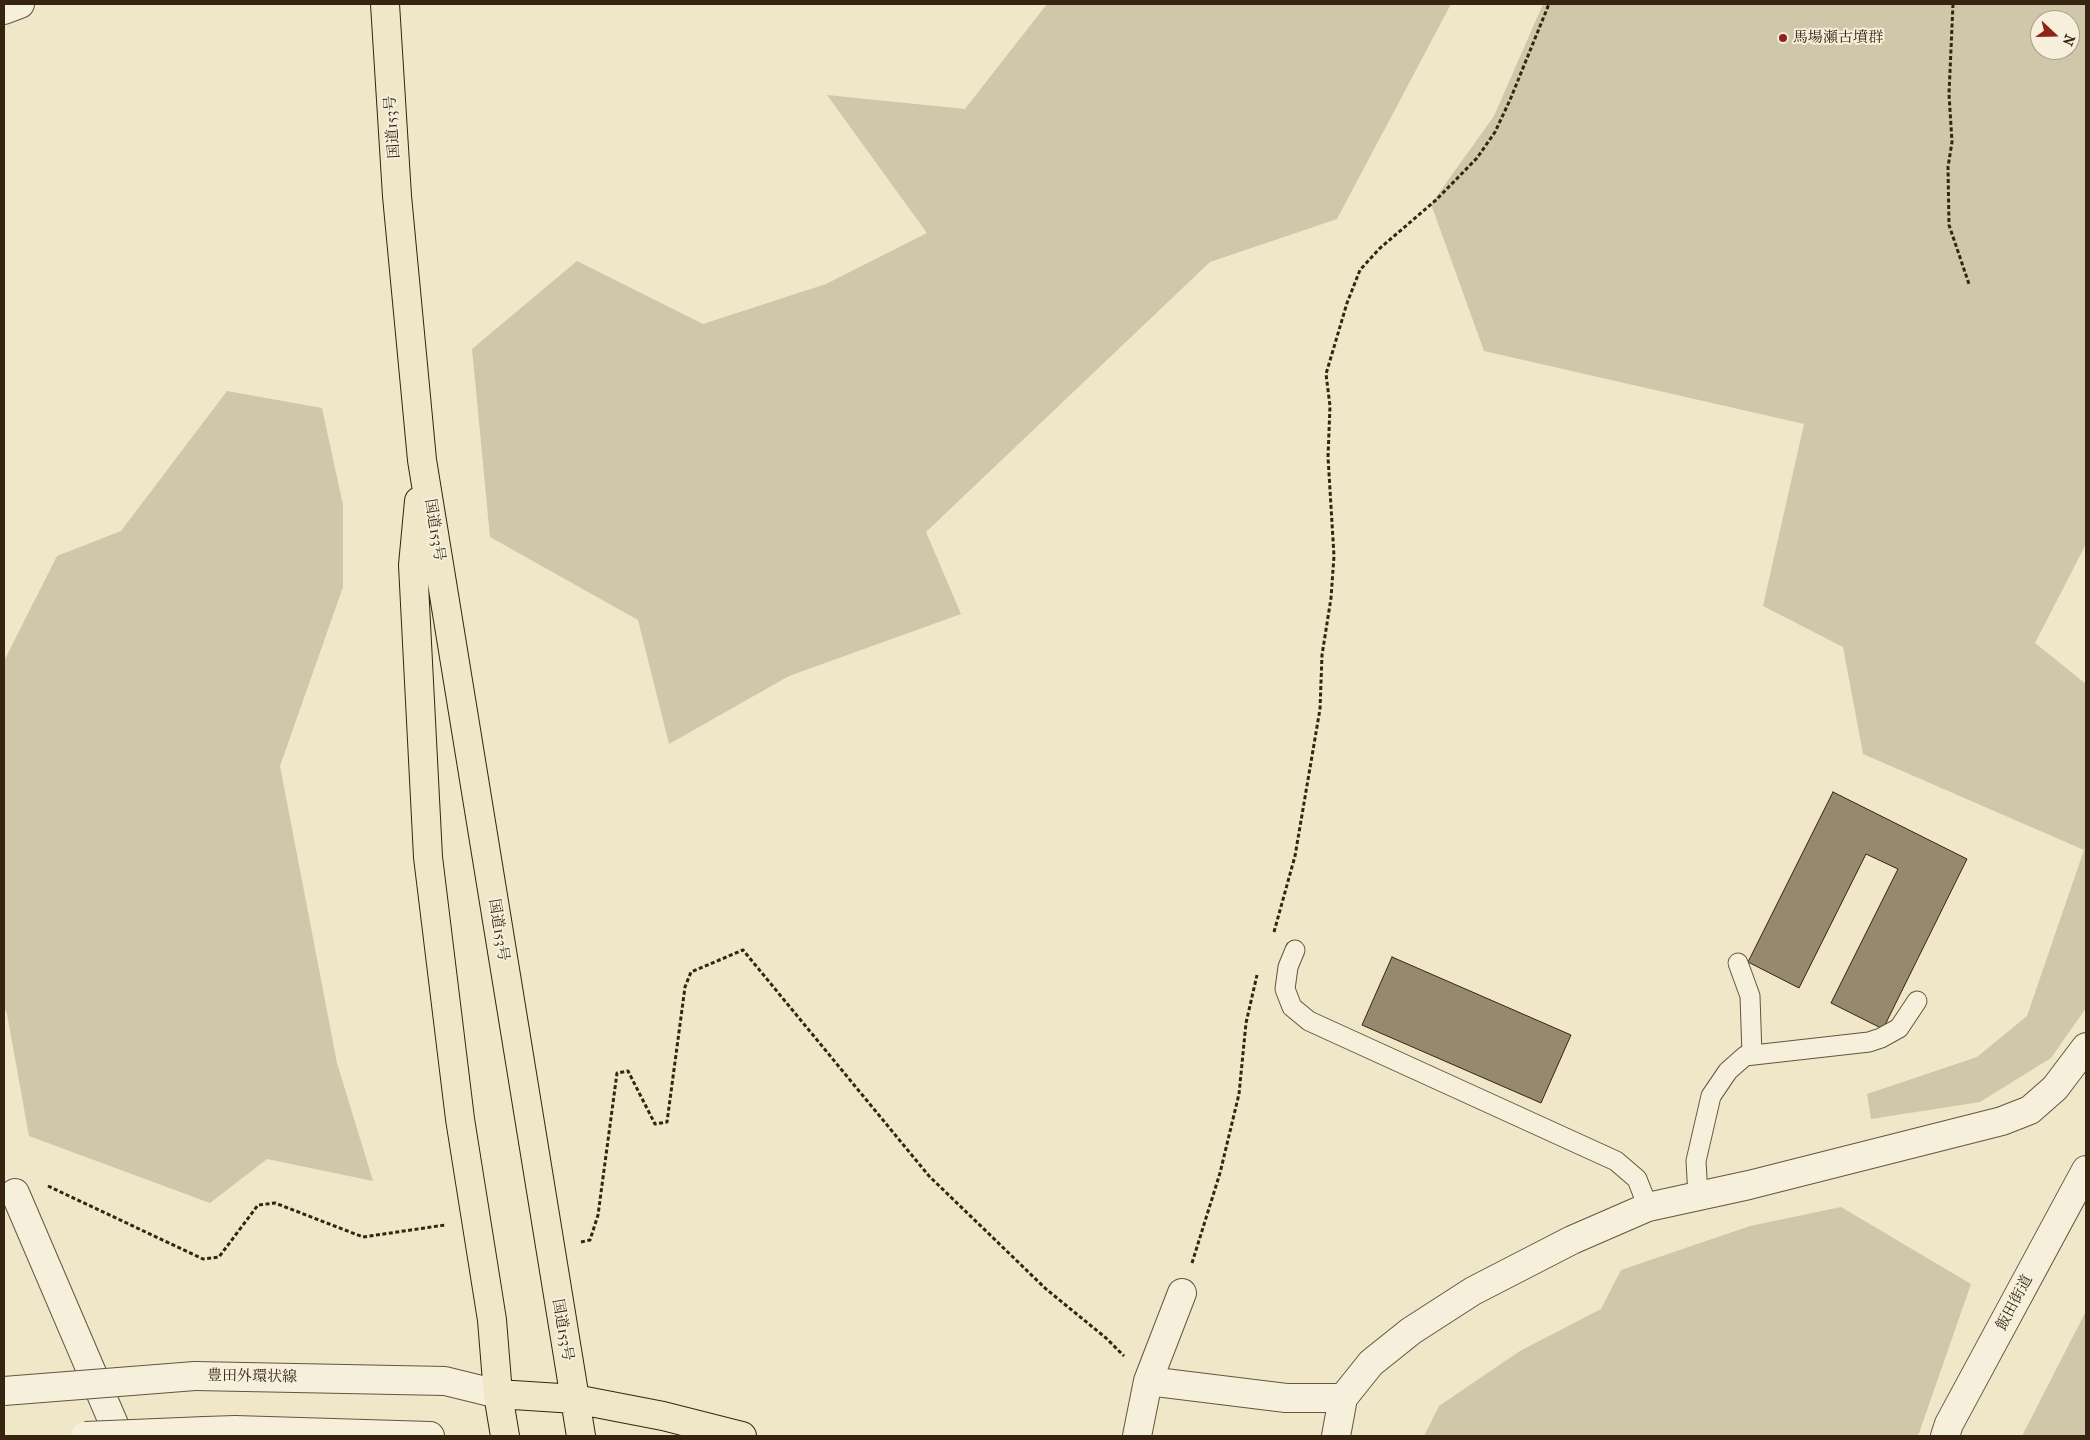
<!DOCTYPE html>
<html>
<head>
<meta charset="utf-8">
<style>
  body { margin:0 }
  #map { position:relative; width:2090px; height:1440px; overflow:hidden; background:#efe7c8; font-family:"IM FELL French Canon",serif }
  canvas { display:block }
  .frame { position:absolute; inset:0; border:5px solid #362410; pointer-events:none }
  .north { position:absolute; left:2030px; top:10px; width:50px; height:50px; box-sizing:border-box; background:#f5efdb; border:1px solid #a99e8a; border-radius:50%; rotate:111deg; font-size:14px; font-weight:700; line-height:20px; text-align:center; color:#362410 }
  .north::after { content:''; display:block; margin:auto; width:18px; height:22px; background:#8f2418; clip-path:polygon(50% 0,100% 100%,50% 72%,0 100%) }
</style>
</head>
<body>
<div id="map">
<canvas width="2090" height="1440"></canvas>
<div class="frame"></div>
<div class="north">N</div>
</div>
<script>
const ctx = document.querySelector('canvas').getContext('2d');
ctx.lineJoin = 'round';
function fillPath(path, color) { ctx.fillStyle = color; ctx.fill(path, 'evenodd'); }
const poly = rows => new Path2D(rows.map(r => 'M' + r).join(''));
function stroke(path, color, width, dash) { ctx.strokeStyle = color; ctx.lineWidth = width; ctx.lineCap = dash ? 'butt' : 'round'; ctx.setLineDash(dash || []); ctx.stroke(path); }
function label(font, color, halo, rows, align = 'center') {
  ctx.font = font + ' "IM FELL French Canon","Noto Serif JP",serif'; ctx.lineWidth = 4; ctx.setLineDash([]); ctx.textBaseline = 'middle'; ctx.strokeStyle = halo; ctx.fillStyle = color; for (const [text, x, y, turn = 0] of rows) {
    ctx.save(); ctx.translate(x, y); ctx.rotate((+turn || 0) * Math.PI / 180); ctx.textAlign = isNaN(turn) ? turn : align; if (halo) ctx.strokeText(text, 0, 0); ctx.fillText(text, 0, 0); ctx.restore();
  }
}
fillPath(poly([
  [1047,4,1451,4,1337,219,1210,262,926,532,961,614,789,676,669,744,638,620,490,537,472,349,577,261,703,324,826,284,927,233,827,95,965,109],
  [1543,4,2086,4,2086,544,2035,643,2086,684,2086,1008,2051,1058,1980,1102,1871,1119,1867,1094,1977,1057,2027,1016,2084,850,1863,754,1843,647,1763,606,1804,424,1484,351,1431,204,1494,116],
  [2040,20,2070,20,2070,50,2040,50],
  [227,391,322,408,343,505,343,587,280,766,337,1063,373,1181,267,1159,210,1203,29,1136,7,1014,4,1006,4,661,57,556,121,531],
  [1841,1207,1971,1284,1918,1436,1424,1436,1439,1406,1520,1351,1601,1309,1621,1270,1750,1226],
  [2086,1311,2086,1436,2022,1436]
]), '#d0c6a9');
const building = poly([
  [1833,792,1967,859,1883,1029,1831,1003,1898,869,1866,854,1799,988,1748,962,1833,792],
  [1392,957,1571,1035,1541,1103,1362,1025,1392,957]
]);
fillPath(building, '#968970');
stroke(building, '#362410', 1);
const service = poly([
  [1295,950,1288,967,1285,989,1292,1007,1309,1021,1616,1161,1637,1179,1648,1207],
  [1738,963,1750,996,1752,1055],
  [1698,1196,1696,1161,1711,1096,1728,1071,1745,1056,1869,1042,1881,1038,1899,1028,1917,1001]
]);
const minor = poly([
  [4,10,20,4],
  [1148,1381,1286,1398,1343,1398],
  [1137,1436,1148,1381,1182,1293],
  [1336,1436,1343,1398,1371,1363,1411,1331,1473,1291,1572,1240,1648,1207,1749,1185,2002,1121,2030,1110,2055,1088,2086,1047]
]);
const tertiary = poly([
  [15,1193,119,1436],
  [195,1376,445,1381,498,1394],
  [205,1431,235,1430,430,1436],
  [1945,1436,1949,1424,2086,1170]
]);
const trunk = poly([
  [385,4,397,196,422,460,581,1436],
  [419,501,413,565,428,857,460,1119,492,1320,498,1394,505,1436],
  [498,1394,575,1399,663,1416,742,1436]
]);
stroke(service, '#64553e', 21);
stroke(minor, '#64553e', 30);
stroke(tertiary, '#64553e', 30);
stroke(trunk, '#362410', 30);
stroke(poly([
  [1953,4,1949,94,1952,142,1948,167,1949,225,1969,284],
  [1274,932,1295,856,1320,709,1322,655,1331,598,1334,556,1328,457,1330,406,1326,374,1347,303,1360,270,1379,249,1436,200,1477,158,1495,132,1510,100,1549,4],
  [48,1186,203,1259,219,1257,258,1205,275,1203,363,1237,445,1225],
  [581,1242,590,1240,598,1215,617,1073,628,1071,655,1124,667,1122,685,987,691,972,743,950,929,1176,1046,1289,1106,1338,1124,1356],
  [1192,1263,1220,1173,1239,1094,1246,1023,1257,975]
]), '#362410', 3, [4, 2.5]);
stroke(service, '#f5efdb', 19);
stroke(minor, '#f5efdb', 28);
stroke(tertiary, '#f5efdb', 28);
stroke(trunk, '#efe7c8', 28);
const tertiaryBridge = poly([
  [4,1391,195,1376],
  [85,1436,205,1431]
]);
stroke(tertiaryBridge, '#64553e', 30, []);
stroke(tertiaryBridge, '#f5efdb', 28);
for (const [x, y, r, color] of [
  [1783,38,5,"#8f2418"]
]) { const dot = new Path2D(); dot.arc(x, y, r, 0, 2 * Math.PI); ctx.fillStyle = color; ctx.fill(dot); stroke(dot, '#f5efdb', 2); }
label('15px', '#362410', '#f5efdb', [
  ["馬場瀬古墳群",1793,38]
], 'left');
label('15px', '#362410', '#f5efdb', [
  ["国道153号",393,127,-94],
  ["国道153号",434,530,81],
  ["国道153号",498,930,81],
  ["飯田街道",2015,1303,-62],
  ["国道153号",562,1330,80],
  ["豊田外環状線",252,1377,1]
]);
</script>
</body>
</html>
